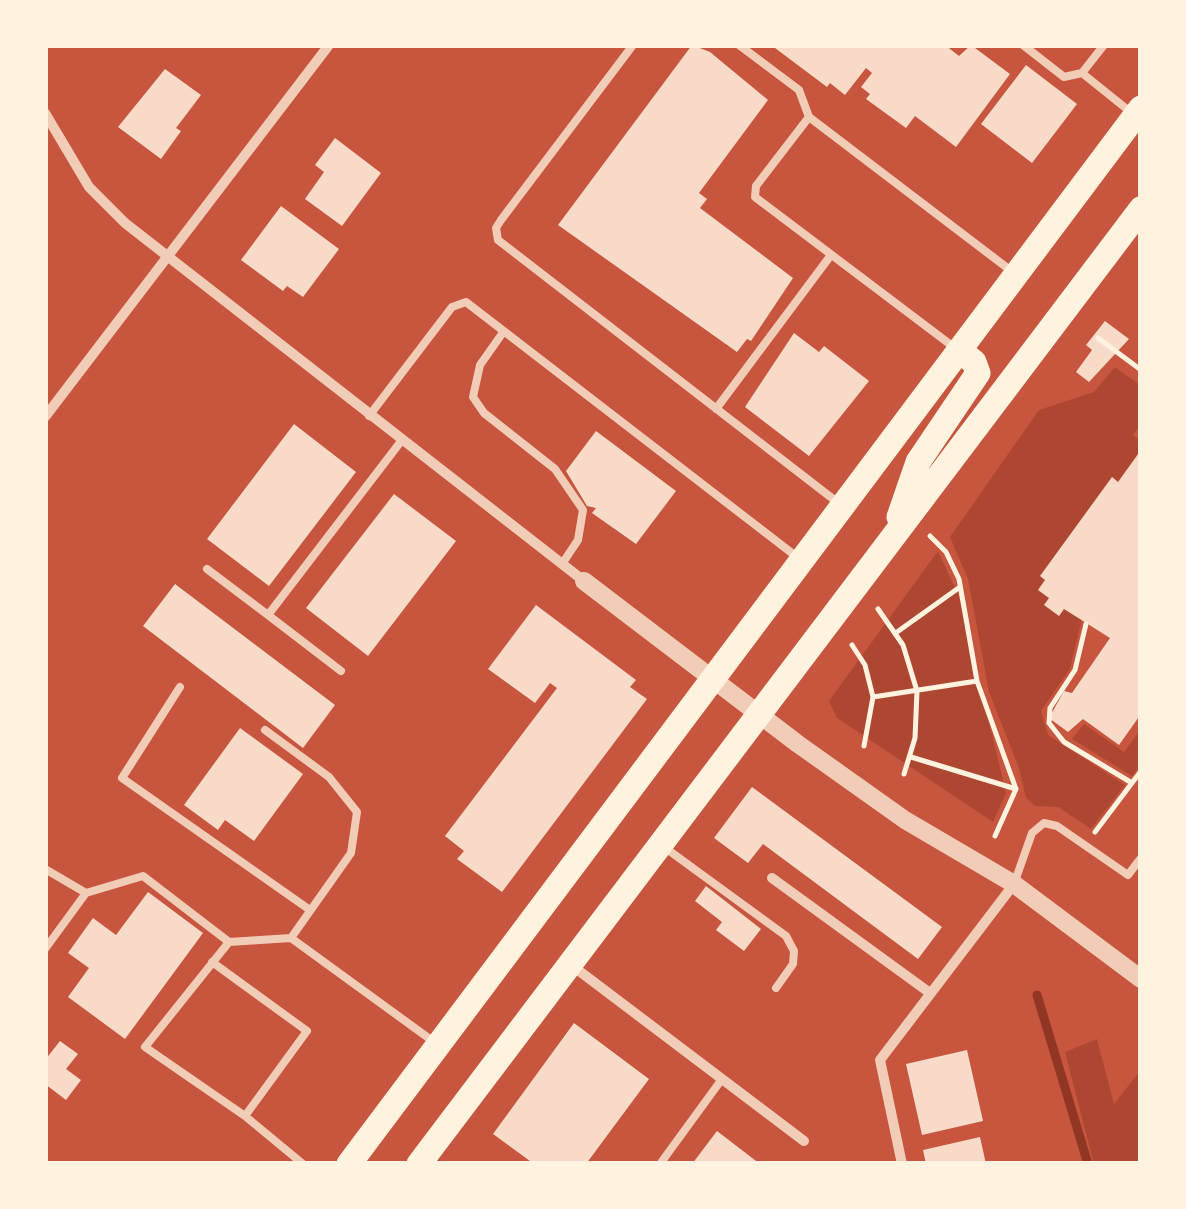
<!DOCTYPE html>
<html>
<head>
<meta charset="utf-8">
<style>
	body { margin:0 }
	#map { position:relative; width:1186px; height:1209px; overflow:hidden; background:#c8553d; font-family:"Crimson Pro",serif }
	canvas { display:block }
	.frame { position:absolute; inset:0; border:48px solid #fff3e0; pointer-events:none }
</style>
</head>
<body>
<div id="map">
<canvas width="1186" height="1209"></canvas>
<div class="frame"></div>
</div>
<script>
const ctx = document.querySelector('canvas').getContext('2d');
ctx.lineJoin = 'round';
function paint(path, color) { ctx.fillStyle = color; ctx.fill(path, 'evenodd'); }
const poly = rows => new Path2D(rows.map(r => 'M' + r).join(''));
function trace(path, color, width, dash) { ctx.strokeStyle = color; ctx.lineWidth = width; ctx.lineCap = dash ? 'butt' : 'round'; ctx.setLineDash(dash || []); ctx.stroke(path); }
paint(poly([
	[1115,367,1141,386,1141,424,1133,435,1141,442,1141,450,1118,482,1113,478,1041,576,1045,580,1038,590,1049,598,1059,616,1064,609,1082,618,1070,669,1041,711,1048,735,1125,785,1091,829,1058,807,1035,806,1026,798,1019,768,989,692,968,579,950,537,1039,410,1094,392],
	[938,551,959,597,1006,793,993,822,837,718,829,701],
	[1084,724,1124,752,1141,729,1141,764,1132,776,1072,739],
	[1097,1039,1114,1104,1141,1070,1141,1164,1094,1164,1065,1052]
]), '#ae4732');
trace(poly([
	[1037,995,1088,1164]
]), '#8f3625', 9);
paint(poly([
	[692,45,710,52,768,100,699,193,707,199,700,208,793,278,751,341,747,339,737,352,558,225],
	[771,45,945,45,959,56,971,45,1010,74,956,147,915,116,906,128,866,99,870,94,861,87,872,73,866,68,845,95,830,83,827,87],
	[1026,65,1077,104,1032,163,981,124],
	[165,69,201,95,176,128,181,131,161,159,118,127],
	[335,138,381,173,342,226,305,199,324,172,315,165],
	[281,206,339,249,303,297,287,286,283,291,241,260],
	[1105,321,1129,339,1089,382,1076,372,1092,350,1086,345],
	[794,333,819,352,824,346,869,381,809,456,745,407],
	[294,424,356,472,269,586,207,539],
	[596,431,676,491,636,544,592,513,596,508,587,506,566,471],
	[1141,450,1141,714,1119,745,1083,719,1068,732,1049,718,1064,691,1072,693,1110,638,1064,609,1059,616,1044,605,1049,598,1038,590,1045,580,1040,576,1112,477,1118,482],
	[394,494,456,541,368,656,306,608],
	[175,584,335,705,303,748,143,626],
	[536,605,636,680,630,687,647,699,502,892,457,859,464,851,445,836,557,688,550,683,535,703,488,669],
	[240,728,303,774,254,841,225,820,218,830,184,805],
	[752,787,942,927,918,959,763,844,748,863,714,838],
	[706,886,761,929,744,951,716,930,722,922,695,901],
	[148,892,203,933,125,1039,68,997,89,968,68,953,93,918,116,935],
	[574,1023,649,1079,586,1164,534,1164,493,1134],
	[60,1041,78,1054,66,1069,81,1080,66,1100,45,1084,45,1060],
	[967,1050,983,1121,922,1135,906,1064],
	[717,1131,760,1164,692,1164],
	[980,1137,986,1164,926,1164,923,1150]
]), '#f7dbc8');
trace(poly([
	[1098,338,1141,370],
	[930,536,946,552,959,579,977,681,1016,789,995,836],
	[878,609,903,645,917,691,915,738,904,774],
	[1086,624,1075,670,1050,708,1049,723,1064,742,1132,783],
	[897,632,960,587],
	[852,645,865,665,873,697,864,746],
	[873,697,977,681],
	[911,757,1016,789],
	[1095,832,1141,771]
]), '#fff3e0', 5);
trace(poly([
	[633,45,501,220,496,228,498,240,837,502],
	[739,45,799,90,809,117],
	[1023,45,1064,77,1082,73],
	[1104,45,1082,73,1133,114],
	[504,331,480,365,473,397,484,413,555,469,583,510,578,540,562,564],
	[955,348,755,197,756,186,809,117,1014,273],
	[716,409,831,255],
	[369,416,452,307,466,302,797,557],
	[207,569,268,615,402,440],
	[268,615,341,671],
	[180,687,122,778,310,910],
	[265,730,329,777,357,812,351,853,291,938],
	[664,847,786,936,794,951,793,964,776,988],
	[45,869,86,893],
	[1014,884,1032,833,1044,823,1057,826,1128,875,1141,858],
	[229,942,291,938,434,1042],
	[45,949,86,893,143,876,229,942,145,1047,245,1116,303,1164],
	[212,962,307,1031,245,1116],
	[660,1164,722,1079]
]), '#f1ccb7', 8);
trace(poly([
	[45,113,89,187,125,223,584,581],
	[45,417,329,45],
	[772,878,930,993],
	[570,964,804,1141],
	[902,1164,880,1060,1014,884]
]), '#f1ccb7', 10);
trace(poly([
	[584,581,798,744,905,820,1014,884,1141,979]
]), '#f1ccb7', 18);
trace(poly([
	[899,517,918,462,978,373,974,362,959,350],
	[349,1164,1141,108],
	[419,1164,1141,209]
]), '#fff3e0', 25);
</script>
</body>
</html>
